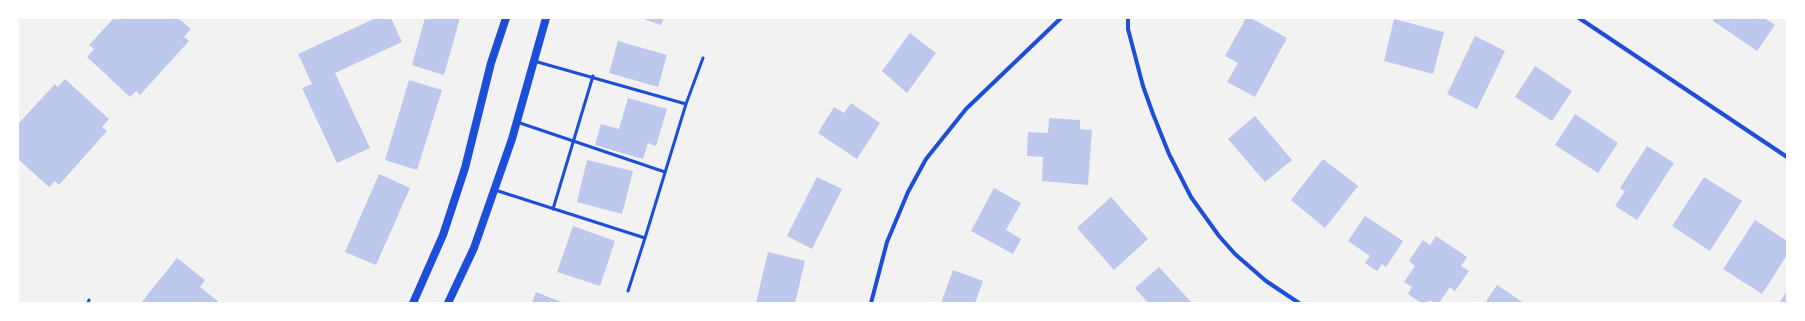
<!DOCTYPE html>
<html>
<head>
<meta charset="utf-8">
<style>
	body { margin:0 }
	#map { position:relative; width:1805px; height:321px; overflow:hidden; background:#f2f2f2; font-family:Lora,serif }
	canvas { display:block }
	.frame { position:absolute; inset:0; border:19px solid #fff; pointer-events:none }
</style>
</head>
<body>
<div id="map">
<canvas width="1805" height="321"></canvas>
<div class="frame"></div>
</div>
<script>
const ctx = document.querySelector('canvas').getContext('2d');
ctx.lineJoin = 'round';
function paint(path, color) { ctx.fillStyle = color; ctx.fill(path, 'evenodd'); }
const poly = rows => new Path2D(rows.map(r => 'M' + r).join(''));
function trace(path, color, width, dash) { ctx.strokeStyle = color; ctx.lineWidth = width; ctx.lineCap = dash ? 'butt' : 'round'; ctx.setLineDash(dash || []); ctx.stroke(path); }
paint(poly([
	[114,18,178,18,191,29,184,37,189,41,140,95,136,91,130,97,87,57,94,49,89,45],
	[376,18,391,18,402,42,335,73,370,148,337,163,302,88,312,84,298,54],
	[425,18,460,18,444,75,412,65],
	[641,18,664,18,661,25],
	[1246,18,1251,18,1287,38,1255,97,1227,82,1238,63,1225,56],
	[1714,18,1764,18,1775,25,1757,51,1713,21],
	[1394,19,1444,32,1433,74,1384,61],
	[910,33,936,53,907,93,882,71],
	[1475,36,1505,51,1477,109,1447,94],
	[618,41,667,55,658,87,609,73],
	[1535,66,1572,91,1552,121,1515,97],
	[65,79,109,119,102,127,107,131,59,185,55,181,49,187,18,159,18,124,55,84,58,87],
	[409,80,442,90,417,170,385,160],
	[628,98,667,109,656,146,648,143,643,159,595,145,601,124,619,129],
	[851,103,880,123,857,159,818,133,834,107,844,113],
	[1575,114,1618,143,1598,173,1555,145],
	[1255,116,1292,160,1265,182,1228,139],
	[1049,118,1080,120,1080,129,1092,130,1088,185,1042,181,1043,157,1027,156,1028,132,1048,133],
	[1647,146,1674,163,1637,220,1615,206,1625,191,1620,188],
	[1323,159,1358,186,1325,228,1291,200],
	[587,160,633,171,622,214,577,202],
	[379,174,410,188,376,265,345,252],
	[817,177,842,189,812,249,787,236],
	[1704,177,1742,201,1710,251,1672,226],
	[994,188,1021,203,1006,230,1021,239,1013,254,971,231],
	[1111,197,1148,239,1114,270,1077,228],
	[1365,216,1403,241,1386,267,1382,264,1377,271,1365,263,1370,256,1348,241],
	[1755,220,1787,241,1787,255,1762,294,1723,269],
	[573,226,615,241,600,286,557,272],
	[1436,236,1467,257,1461,266,1469,271,1455,291,1450,287,1439,303,1434,303,1430,300,1428,303,1421,303,1408,294,1412,287,1404,282,1415,266,1409,261,1423,240,1430,245],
	[768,252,805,261,795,303,756,303],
	[177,258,205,280,200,287,220,303,141,303],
	[1159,267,1192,303,1148,303,1135,288],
	[953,270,983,281,975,303,941,303],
	[1497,285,1524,303,1485,303],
	[1787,291,1787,303,1779,303],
	[536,292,564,303,532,303]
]), '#bdc9ec');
trace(poly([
	[534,61,686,104],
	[517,122,665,172],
	[495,190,645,238,686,104,703,58],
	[553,209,593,76],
	[628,291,645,238],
	[88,303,89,300]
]), '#1d4ed8', 3);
trace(poly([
	[1128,18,1128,29,1143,86,1153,114,1169,154,1191,197,1219,236,1235,254,1266,281,1299,303],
	[1579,18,1787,157],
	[871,303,887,242,908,192,926,159,966,109,1061,18]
]), '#1d4ed8', 4);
trace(poly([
	[413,303,443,235,465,168,491,63,506,18],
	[448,303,474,248,512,139,546,18]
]), '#1d4ed8', 8);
</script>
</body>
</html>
